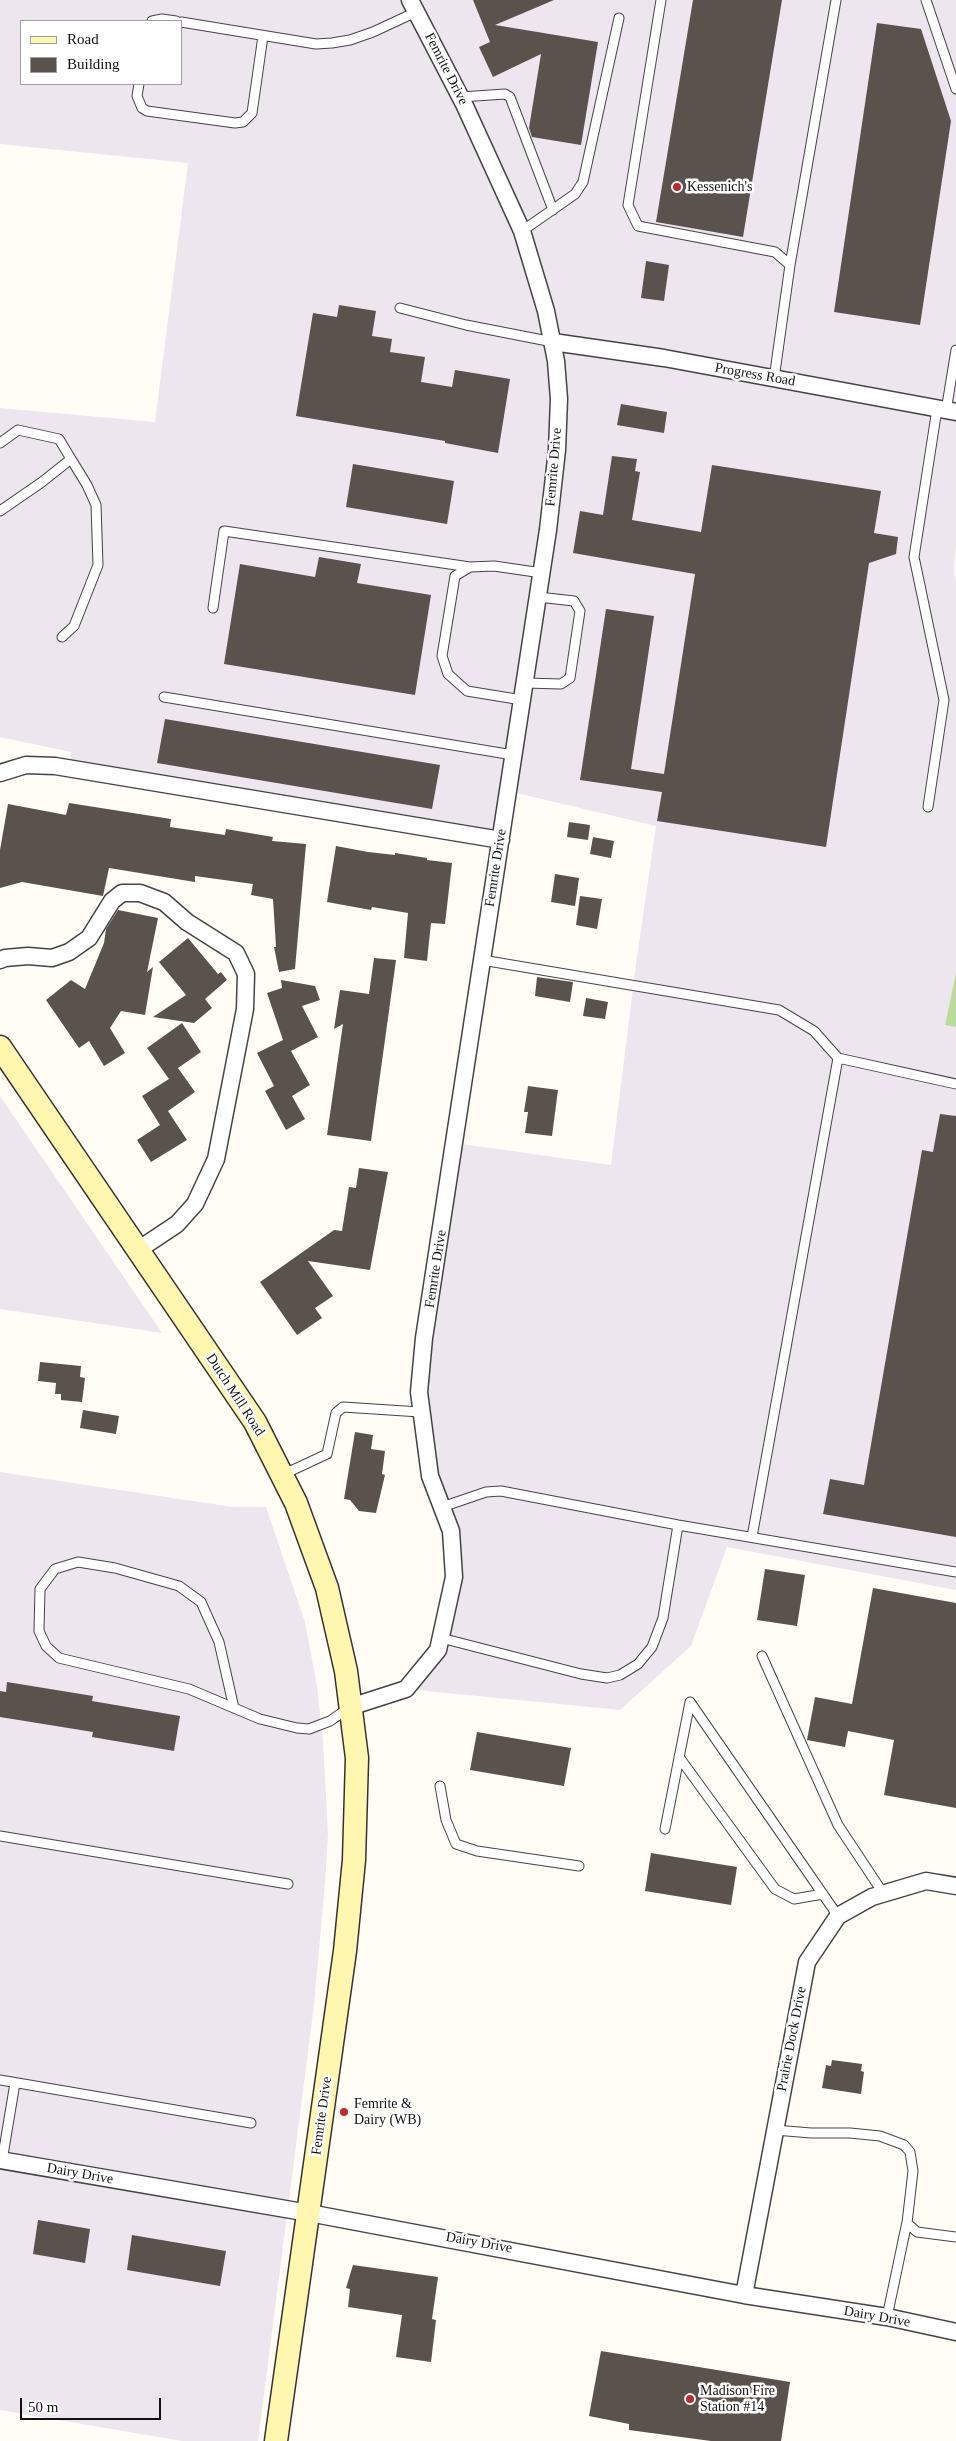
<!DOCTYPE html>
<html>
<head>
<meta charset="utf-8">
<style>
	body { margin:0 }
	#map { position:relative; width:956px; height:2441px; overflow:hidden; background:#fffdf5; font-family:"Times New Roman",serif }
	canvas { display:block }
	.legend { position:absolute; left:20px; top:20px; width:162px; height:65px; box-sizing:border-box; background:#fff; border:1px solid #a0a0a0; margin:0; padding:6px 9px; list-style:none; font-size:15px; color:#111 }
	.legend li { display:flex; align-items:center; gap:10px; height:25px }
	.legend b { width:25px; border:1px solid #a0a0a0 }
	.scale { position:absolute; left:20px; top:2398px; width:141px; height:22px; box-sizing:border-box; border:2px solid #111; border-top:0; padding-left:6px; font-size:15px; line-height:18px; white-space:nowrap; color:#111; -webkit-text-stroke:4px #fff; paint-order:stroke }
</style>
</head>
<body>
<div id="map">
<canvas width="956" height="2441"></canvas>
<ul class="legend">
<li><b style="height:6px;background:#fff6b0"></b>Road</li>
<li><b style="height:14px;background:#5a524d"></b>Building</li>
</ul>
<div class="scale">50 m</div>
</div>
<script>
const ctx = document.querySelector('canvas').getContext('2d');
ctx.lineJoin = 'round';
function paint(path, color) { ctx.fillStyle = color; ctx.fill(path, 'evenodd'); }
const poly = rows => new Path2D(rows.map(r => 'M' + r).join(''));
function trace(path, color, width, dash) { ctx.strokeStyle = color; ctx.lineWidth = width; ctx.lineCap = dash ? 'butt' : 'round'; ctx.setLineDash(dash || []); ctx.stroke(path); }
function drawText(font, color, halo, rows, align = 'center') {
  ctx.font = font + ' "Times New Roman",serif'; ctx.lineWidth = 5; ctx.setLineDash([]); ctx.textBaseline = 'middle'; ctx.strokeStyle = halo; ctx.fillStyle = color; for (const [text, x, y, turn = 0] of rows) {
    ctx.save(); ctx.translate(x, y); ctx.rotate((+turn || 0) * Math.PI / 180); ctx.textAlign = isNaN(turn) ? turn : align; if (halo) ctx.strokeText(text, 0, 0); ctx.fillText(text, 0, 0); ctx.restore();
  }
}
paint(poly([
	[0,0,956,0,956,543,954,573,956,581,956,972,945,1025,956,1027,956,1590,727,1547,691,1646,620,1710,406,1689,438,1650,454,1577,420,1412,455,1143,611,1165,636,964,656,826,508,791,500,840,70,769,71,752,0,737,0,408,155,422,188,163,0,144],
	[21,21,181,21,181,84,21,84],
	[0,1096,162,1333,0,1309],
	[0,1472,233,1507,266,1507,305,1622,317,1686,323,1741,328,1834,325,1884,314,2005,258,2441,182,2441,0,2410]
]), '#eee6ef');
paint(poly([
	[956,972,956,1027,945,1025]
]), '#b9dc9c');
paint(poly([
	[473,0,554,0,495,25,598,42,581,145,532,137,529,128,541,54,493,77,479,47,490,42],
	[693,0,782,0,743,237,656,222],
	[877,23,921,29,951,121,920,325,834,312],
	[646,261,669,265,664,301,641,298],
	[339,305,376,311,372,336,392,339,390,352,425,357,421,382,452,387,455,370,510,379,498,453,445,443,445,441,296,416,313,313,337,317],
	[621,404,667,412,664,433,617,425],
	[612,456,637,459,635,471,640,472,632,520,701,532,712,465,881,491,874,533,898,537,896,554,869,563,826,847,657,821,662,792,580,780,606,609,654,616,631,769,664,774,695,574,573,553,580,511,603,515],
	[353,464,454,481,447,524,346,507],
	[319,557,361,564,357,583,431,595,415,695,224,664,240,564,315,577],
	[165,719,440,765,432,809,157,763],
	[69,803,171,819,170,827,225,835,226,829,273,837,272,841,306,844,295,969,279,972,274,947,276,947,273,899,251,895,253,884,195,876,195,882,109,868,103,896,22,882,0,888,0,850,8,804,66,815],
	[569,822,590,825,588,840,567,837],
	[593,837,614,841,611,858,590,854],
	[336,846,368,852,395,855,395,853,427,858,427,860,452,863,445,924,431,923,427,961,404,958,408,913,372,907,371,910,327,902],
	[555,874,579,878,575,906,551,902],
	[580,896,602,899,597,929,576,925],
	[118,910,158,918,147,972,153,967,145,1015,121,1011,110,1028,125,1053,104,1066,89,1041,79,1048,46,1000,71,980,85,989,104,943,106,929],
	[188,938,218,974,221,972,227,980,205,999,212,1008,194,1023,153,1017,186,995,159,962],
	[374,958,396,960,371,1141,327,1135,343,1024,334,1029,340,990,369,994],
	[537,977,573,982,570,1002,535,996],
	[281,980,315,986,320,1000,302,1006,318,1037,291,1051,310,1085,292,1096,305,1119,286,1130,265,1091,274,1086,257,1053,283,1040,267,993,282,988],
	[586,998,608,1002,605,1019,583,1016],
	[182,1023,201,1052,178,1068,195,1092,168,1111,187,1140,151,1162,137,1140,160,1125,142,1096,169,1079,147,1048],
	[528,1086,558,1090,552,1136,525,1133,528,1112,524,1112],
	[940,1114,956,1116,956,1537,823,1514,830,1479,864,1485,922,1150,933,1152],
	[359,1168,388,1172,370,1270,308,1261,333,1296,315,1308,322,1318,297,1335,260,1282,334,1230,342,1231,349,1187,356,1188],
	[40,1362,81,1366,80,1377,85,1378,82,1402,61,1400,61,1394,55,1394,56,1383,38,1381],
	[83,1410,119,1416,116,1434,80,1428],
	[355,1432,373,1435,371,1449,385,1451,382,1474,385,1475,376,1513,359,1511,350,1500,344,1499],
	[765,1569,805,1575,797,1626,757,1620],
	[873,1588,956,1603,956,1808,884,1795,894,1740,848,1731,845,1747,807,1740,815,1697,852,1704],
	[7,1682,93,1696,92,1701,180,1716,174,1751,92,1737,93,1732,0,1717,0,1691,6,1692],
	[477,1732,571,1748,564,1786,470,1770],
	[651,1853,737,1867,731,1905,645,1891],
	[832,2060,862,2064,861,2071,864,2072,861,2094,822,2088,826,2065,831,2066],
	[38,2220,90,2229,85,2263,33,2254],
	[132,2235,226,2251,220,2286,127,2270],
	[353,2265,438,2277,432,2319,436,2320,431,2362,396,2357,402,2315,348,2307,350,2289,346,2288],
	[601,2351,790,2382,781,2441,711,2441,629,2430,629,2424,589,2416]
]), '#5a524d');
const lane = poly([
	[661,0,628,205,638,226,775,252,790,265,774,379],
	[926,0,956,89],
	[152,21,162,19,176,21],
	[181,22,316,44,332,43,350,40,373,32,416,12],
	[139,84,137,96,142,108,147,111,235,123,243,122,252,113,263,36],
	[461,97,505,94,510,97,553,210],
	[522,231,575,194,583,182,619,18],
	[790,265,836,0],
	[400,308,466,325,553,342],
	[946,411,956,350],
	[0,443,18,430,59,439,71,459],
	[0,511,42,482,71,459,87,485,96,505,98,565,74,626,62,637],
	[213,608,224,531,470,567],
	[525,683,561,684,570,678,580,611,574,601,538,597],
	[164,697,513,755],
	[522,700,467,691,448,674,442,656,455,576,470,567,494,566,542,573],
	[928,807,944,700,914,557,937,409],
	[482,960,779,1010,814,1031,838,1058],
	[282,1475,327,1454,336,1413,343,1407,420,1412],
	[442,1507,486,1492,501,1491,678,1525,956,1572],
	[752,1537,838,1058,956,1084],
	[441,1638,581,1674,607,1678,620,1675,638,1664,652,1647,663,1618,678,1525],
	[762,1656,838,1825,883,1893],
	[234,1708,219,1642,201,1602,179,1586,115,1568,78,1562,55,1569,40,1589,39,1631,46,1646,59,1658,189,1689,234,1708,260,1719,297,1728,309,1729,330,1721,350,1707],
	[679,1757,775,1889,794,1899,823,1894],
	[440,1786,446,1820,456,1844,477,1851,579,1866],
	[665,1829,690,1702,838,1916],
	[0,1836,288,1884],
	[0,2080,251,2123],
	[775,2130,811,2133,850,2133,880,2136,904,2145,910,2152,913,2171,907,2223,917,2232,956,2237],
	[2,2161,15,2083],
	[887,2317,907,2222]
]);
const street = poly([
	[553,342,664,358,956,412],
	[0,773,26,765,55,766,501,840],
	[0,960,5,958,28,956,52,958,69,952,89,938,112,901,122,893,140,893,164,902,187,922,236,953,246,974,245,1009,216,1159,195,1204,177,1224,138,1250],
	[350,1707,406,1689,438,1650,454,1577,451,1531,430,1476,419,1392,424,1338,548,530,557,450,559,399,556,361,546,311,522,231,464,104,410,0],
	[0,2160,309,2213,744,2295,887,2317,956,2332],
	[744,2295,807,1962,838,1916,872,1897,926,1881,956,1886]
]);
const secondary = poly([
	[0,1047,255,1422,296,1503,327,1588,346,1671,357,1758,354,1860,345,1951,276,2441]
]);
trace(lane, '#444', 11);
trace(street, '#444', 19);
trace(secondary, '#333', 25);
trace(lane, '#fff', 9);
trace(street, '#fff', 16);
trace(secondary, '#fff6b0', 22);
for (const [x, y, r, color] of [
	[677,187,5,"#c4262e"],
	[344,2112,5,"#c4262e"],
	[690,2399,5,"#c4262e"]
]) { const dot = new Path2D(); dot.arc(x, y, r, 0, 2 * Math.PI); ctx.fillStyle = color; ctx.fill(dot); trace(dot, '#fff', 2); }
drawText('14px', '#111', '#fff', [
	["Femrite Drive",446,69,63],
	["Progress Road",755,375,10],
	["Femrite Drive",554,467,-85],
	["Femrite Drive",496,868,-81],
	["Femrite Drive",436,1269,-81],
	["Dutch Mill Road",235,1395,57],
	["Prairie Dock Drive",792,2039,-79],
	["Femrite Drive",322,2116,-82],
	["Dairy Drive",80,2174,10],
	["Dairy Drive",479,2243,10],
	["Dairy Drive",877,2317,10]
]);
drawText('14px', '#111', '#fff', [
	["Kessenich's",687,187],
	["Femrite &",354,2104],
	["Dairy (WB)",354,2120],
	["Madison Fire",700,2391],
	["Station #14",700,2407]
], 'left');
</script>
</body>
</html>
